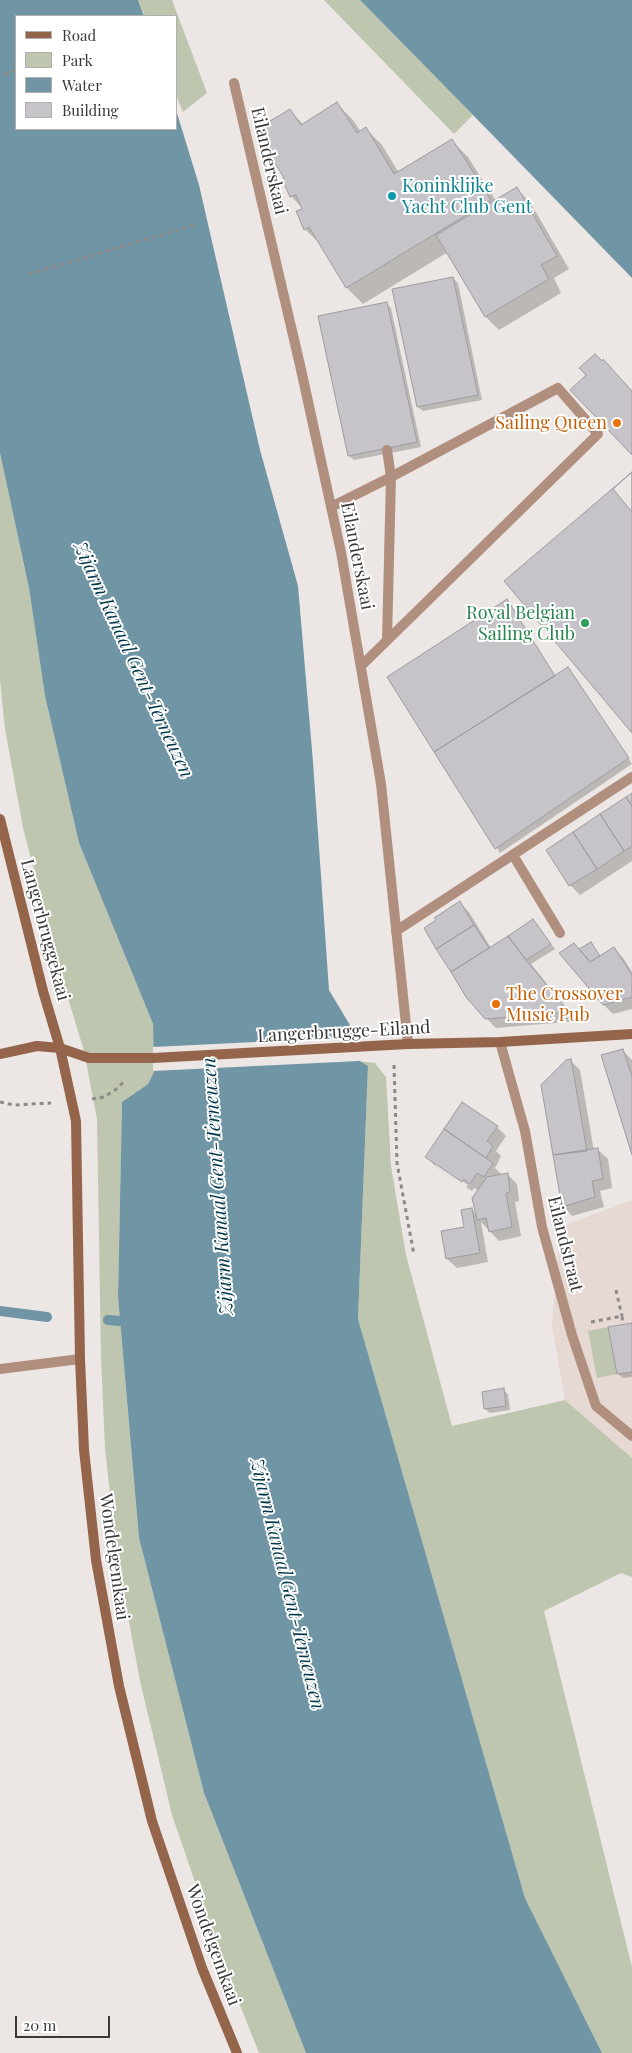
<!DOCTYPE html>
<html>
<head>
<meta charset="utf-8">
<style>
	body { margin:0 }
	#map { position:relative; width:632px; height:2053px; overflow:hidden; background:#ece6e4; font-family:"Playfair Display",serif }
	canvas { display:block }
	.legend { position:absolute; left:15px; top:15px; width:162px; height:115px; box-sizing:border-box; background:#fff; border:1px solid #b1b0af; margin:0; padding:6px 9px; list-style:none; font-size:15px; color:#3b3938 }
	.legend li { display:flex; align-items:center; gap:10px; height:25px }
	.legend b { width:25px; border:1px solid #b1b0af }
	.scale { position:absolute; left:15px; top:2016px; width:95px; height:22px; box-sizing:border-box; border:2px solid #3b3938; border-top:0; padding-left:6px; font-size:15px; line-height:18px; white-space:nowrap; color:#3b3938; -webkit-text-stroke:4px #fff; paint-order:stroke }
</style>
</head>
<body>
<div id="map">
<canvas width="632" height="2053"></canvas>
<ul class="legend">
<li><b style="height:6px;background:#94644b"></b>Road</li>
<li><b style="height:14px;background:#bfc6b0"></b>Park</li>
<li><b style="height:14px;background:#7095a5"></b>Water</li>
<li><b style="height:14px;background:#c7c4c9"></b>Building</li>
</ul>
<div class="scale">20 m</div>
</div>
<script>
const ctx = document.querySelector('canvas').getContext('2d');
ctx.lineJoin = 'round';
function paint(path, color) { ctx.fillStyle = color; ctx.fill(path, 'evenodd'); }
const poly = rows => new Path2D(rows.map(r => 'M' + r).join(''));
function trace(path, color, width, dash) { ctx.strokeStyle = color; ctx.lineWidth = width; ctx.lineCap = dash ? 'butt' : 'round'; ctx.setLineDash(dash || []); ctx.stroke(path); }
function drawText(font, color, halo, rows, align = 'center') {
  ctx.font = font + ' "Playfair Display",serif'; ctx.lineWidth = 4; ctx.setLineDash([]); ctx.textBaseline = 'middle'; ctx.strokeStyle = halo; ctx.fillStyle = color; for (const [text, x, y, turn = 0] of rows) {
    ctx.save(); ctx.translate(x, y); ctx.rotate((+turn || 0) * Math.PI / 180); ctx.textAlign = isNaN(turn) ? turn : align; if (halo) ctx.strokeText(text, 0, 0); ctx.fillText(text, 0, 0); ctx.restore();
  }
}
paint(poly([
	[632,1200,632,1458,565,1400,552,1326,560,1227]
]), '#e6d9d3');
paint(poly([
	[138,0,172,0,207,93,183,112,176,95,176,16,145,16],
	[324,0,360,0,473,115,454,134],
	[0,453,29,588,45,696,79,843,153,1024,154,1072,148,1084,122,1102,118,1297,139,1538,204,1793,306,2053,259,2053,222,1960,172,1815,140,1681,117,1557,105,1448,101,1359,97,1119,84,1051,64,985,23,828,5,729,0,680],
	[358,1061,375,1063,386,1077,391,1166,406,1255,452,1426,565,1400,632,1458,632,1577,621,1573,544,1611,632,1967,632,2053,602,2053,525,1898,358,1319,368,1067],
	[608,1327,617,1374,597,1378,588,1331]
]), '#bfc6b0');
paint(poly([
	[0,0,138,0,144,16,16,16,16,129,176,129,176,110,199,185,260,450,298,586,313,762,329,990,357,1037,358,1060,368,1066,358,1319,525,1898,602,2053,306,2053,204,1793,139,1538,118,1297,122,1102,148,1084,154,1072,153,1024,79,843,45,696,29,588,0,453],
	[360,0,632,0,632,278,473,115]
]), '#7095a5');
paint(poly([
	[357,1037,359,1061,153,1071,153,1047]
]), '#ece6e4');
paint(poly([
	[337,104,353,120,361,132,366,129,382,145,399,173,452,141,468,157,496,201,517,189,530,202,569,269,554,278,561,293,499,330,486,317,448,252,363,304,347,288,322,246,305,229,304,210,291,196,286,179,290,111,304,125],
	[453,278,458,283,482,400,423,411,418,407,394,290],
	[386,303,391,308,421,447,354,460,349,456,320,316],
	[507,601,556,677,568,669,573,674,632,764,500,853,389,678],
	[632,795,632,861,580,895,570,885,547,850],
	[460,903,469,912,491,948,537,925,555,949,531,964,577,1021,496,1028,486,1018],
	[591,944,601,957,614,948,623,958,632,972,632,1009,613,1014,603,1004,580,950],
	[623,1051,632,1060,632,1152],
	[571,1061,580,1070,594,1151,598,1150,608,1159,612,1188,600,1191,604,1207,572,1216,563,1206],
	[463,1104,497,1127,506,1136,496,1151,501,1156,495,1168,501,1174,500,1176,508,1175,517,1184,519,1201,515,1202,521,1236,499,1241,481,1222,488,1262,457,1268,447,1259,465,1228,471,1209,477,1215,479,1191,474,1188,472,1191,436,1167,427,1157],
	[435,1163,468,1185,466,1187,435,1166],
	[632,1324,632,1377,623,1378,618,1374],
	[503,1390,508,1394,510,1410,490,1413,485,1409]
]), '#0003');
trace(poly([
	[0,1311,47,1317],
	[108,1320,132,1322]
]), '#7095a5', 10);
const building = poly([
	[337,102,357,133,366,127,394,174,452,139,491,200,346,288,309,227,304,230,296,211,302,209,296,195,290,197,282,179,284,178,255,130,290,109,301,125,337,102],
	[517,187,557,256,541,265,549,279,485,317,436,235,517,187],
	[453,277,478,395,417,407,392,289,453,277],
	[387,302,417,442,348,456,318,316,387,302],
	[595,354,602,361,603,359,632,391,632,455,570,390,586,375,579,368,595,354],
	[632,472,632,733,504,581,632,472],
	[632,472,632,512,613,489,632,472],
	[507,599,555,676,434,752,387,677,507,599],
	[568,667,629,758,495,849,434,752,568,667],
	[632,793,632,806,626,797,632,793],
	[626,797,632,806,632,846,624,851,600,814,626,797],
	[600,814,624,851,597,869,573,832,600,814],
	[573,832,597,869,569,886,546,850,573,832],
	[460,901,474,925,436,949,424,928,436,920,434,918,460,901],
	[533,919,551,944,526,960,508,936,533,919],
	[474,925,489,948,451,972,436,949,474,925],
	[508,936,526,960,569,1012,485,1019,466,997,451,972,508,936],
	[591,942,600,956,590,962,579,949,591,942],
	[574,943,590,962,614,947,632,975,632,997,603,1005,559,953,574,943],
	[623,1049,632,1076,632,1155,601,1055,623,1049],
	[571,1059,587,1151,553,1155,541,1085,566,1060,571,1059],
	[462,1102,498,1126,487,1141,493,1146,486,1158,444,1129,462,1102],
	[444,1129,493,1163,484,1177,477,1173,470,1184,464,1179,462,1182,425,1157,444,1129],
	[598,1148,603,1179,592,1181,595,1197,562,1207,553,1155,598,1148],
	[508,1173,510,1192,506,1193,512,1227,489,1232,486,1218,477,1220,472,1198,487,1177,508,1173],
	[472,1208,480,1253,446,1259,441,1231,464,1227,461,1210,472,1208],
	[632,1323,632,1372,617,1374,608,1327,632,1323],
	[504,1388,506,1406,484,1409,482,1392,504,1388]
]);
paint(building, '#c7c4c9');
trace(building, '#9e9ba0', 1);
trace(poly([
	[5,74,16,70],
	[29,274,197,224],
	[394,1065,397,1163,414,1255],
	[92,1099,104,1097,118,1088,125,1080],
	[0,1102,14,1105,51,1103],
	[616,1290,622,1316],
	[591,1322,622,1316,623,1324]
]), '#8e8a89', 3, [4, 4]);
trace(poly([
	[387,450,391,477,387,640],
	[331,507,391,477,558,388,598,434,361,666],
	[513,855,560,933],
	[396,931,632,777],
	[0,1369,80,1359]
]), '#b18f7e', 10);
trace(poly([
	[234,83,300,365,341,552,381,784,408,1044],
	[500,1042,525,1131,542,1227,572,1335,596,1406,632,1436]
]), '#b18f7e', 10);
trace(poly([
	[0,819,43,991,60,1048,76,1121,80,1359,84,1450,96,1560,119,1686,152,1821,202,1968,237,2053],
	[0,1054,37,1046,60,1048,89,1058,153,1058,408,1044,500,1042,632,1034]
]), '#94644b', 10);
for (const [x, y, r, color] of [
	[392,196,5,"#0f9aa8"],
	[617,423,5,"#e8710a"],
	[585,623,5,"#2e9e5b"],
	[496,1004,5,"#e8710a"]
]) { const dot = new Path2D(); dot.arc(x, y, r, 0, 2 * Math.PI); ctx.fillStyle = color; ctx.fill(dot); trace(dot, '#fff', 2); }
drawText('18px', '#3b3938', '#fff', [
	["Eilanderskaai",269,161,77],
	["Eilanderskaai",357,556,79],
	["Langerbruggekaai",45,930,75],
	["Langerbrugge-Eiland",344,1032,-3],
	["Eilandstraat",565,1244,76],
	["Wondelgemkaai",114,1557,82],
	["Wondelgemkaai",213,1945,70]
]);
drawText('18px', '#0d838f', '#fff', [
	["Koninklijke",402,186],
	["Yacht Club Gent",402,207]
], 'left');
drawText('18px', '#c56008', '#fff', [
	["Sailing Queen",607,423],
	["The Crossover",506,994,"left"],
	["Music Pub",506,1015,"left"]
], 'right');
drawText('18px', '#27864d', '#fff', [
	["Royal Belgian",575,613],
	["Sailing Club",575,634]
], 'right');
drawText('italic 19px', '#00384a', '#fff', [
	["Zijarm Kanaal Gent-Terneuzen",133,660,65],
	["Zijarm Kanaal Gent-Terneuzen",218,1186,-94],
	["Zijarm Kanaal Gent-Terneuzen",287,1584,76]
]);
</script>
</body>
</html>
